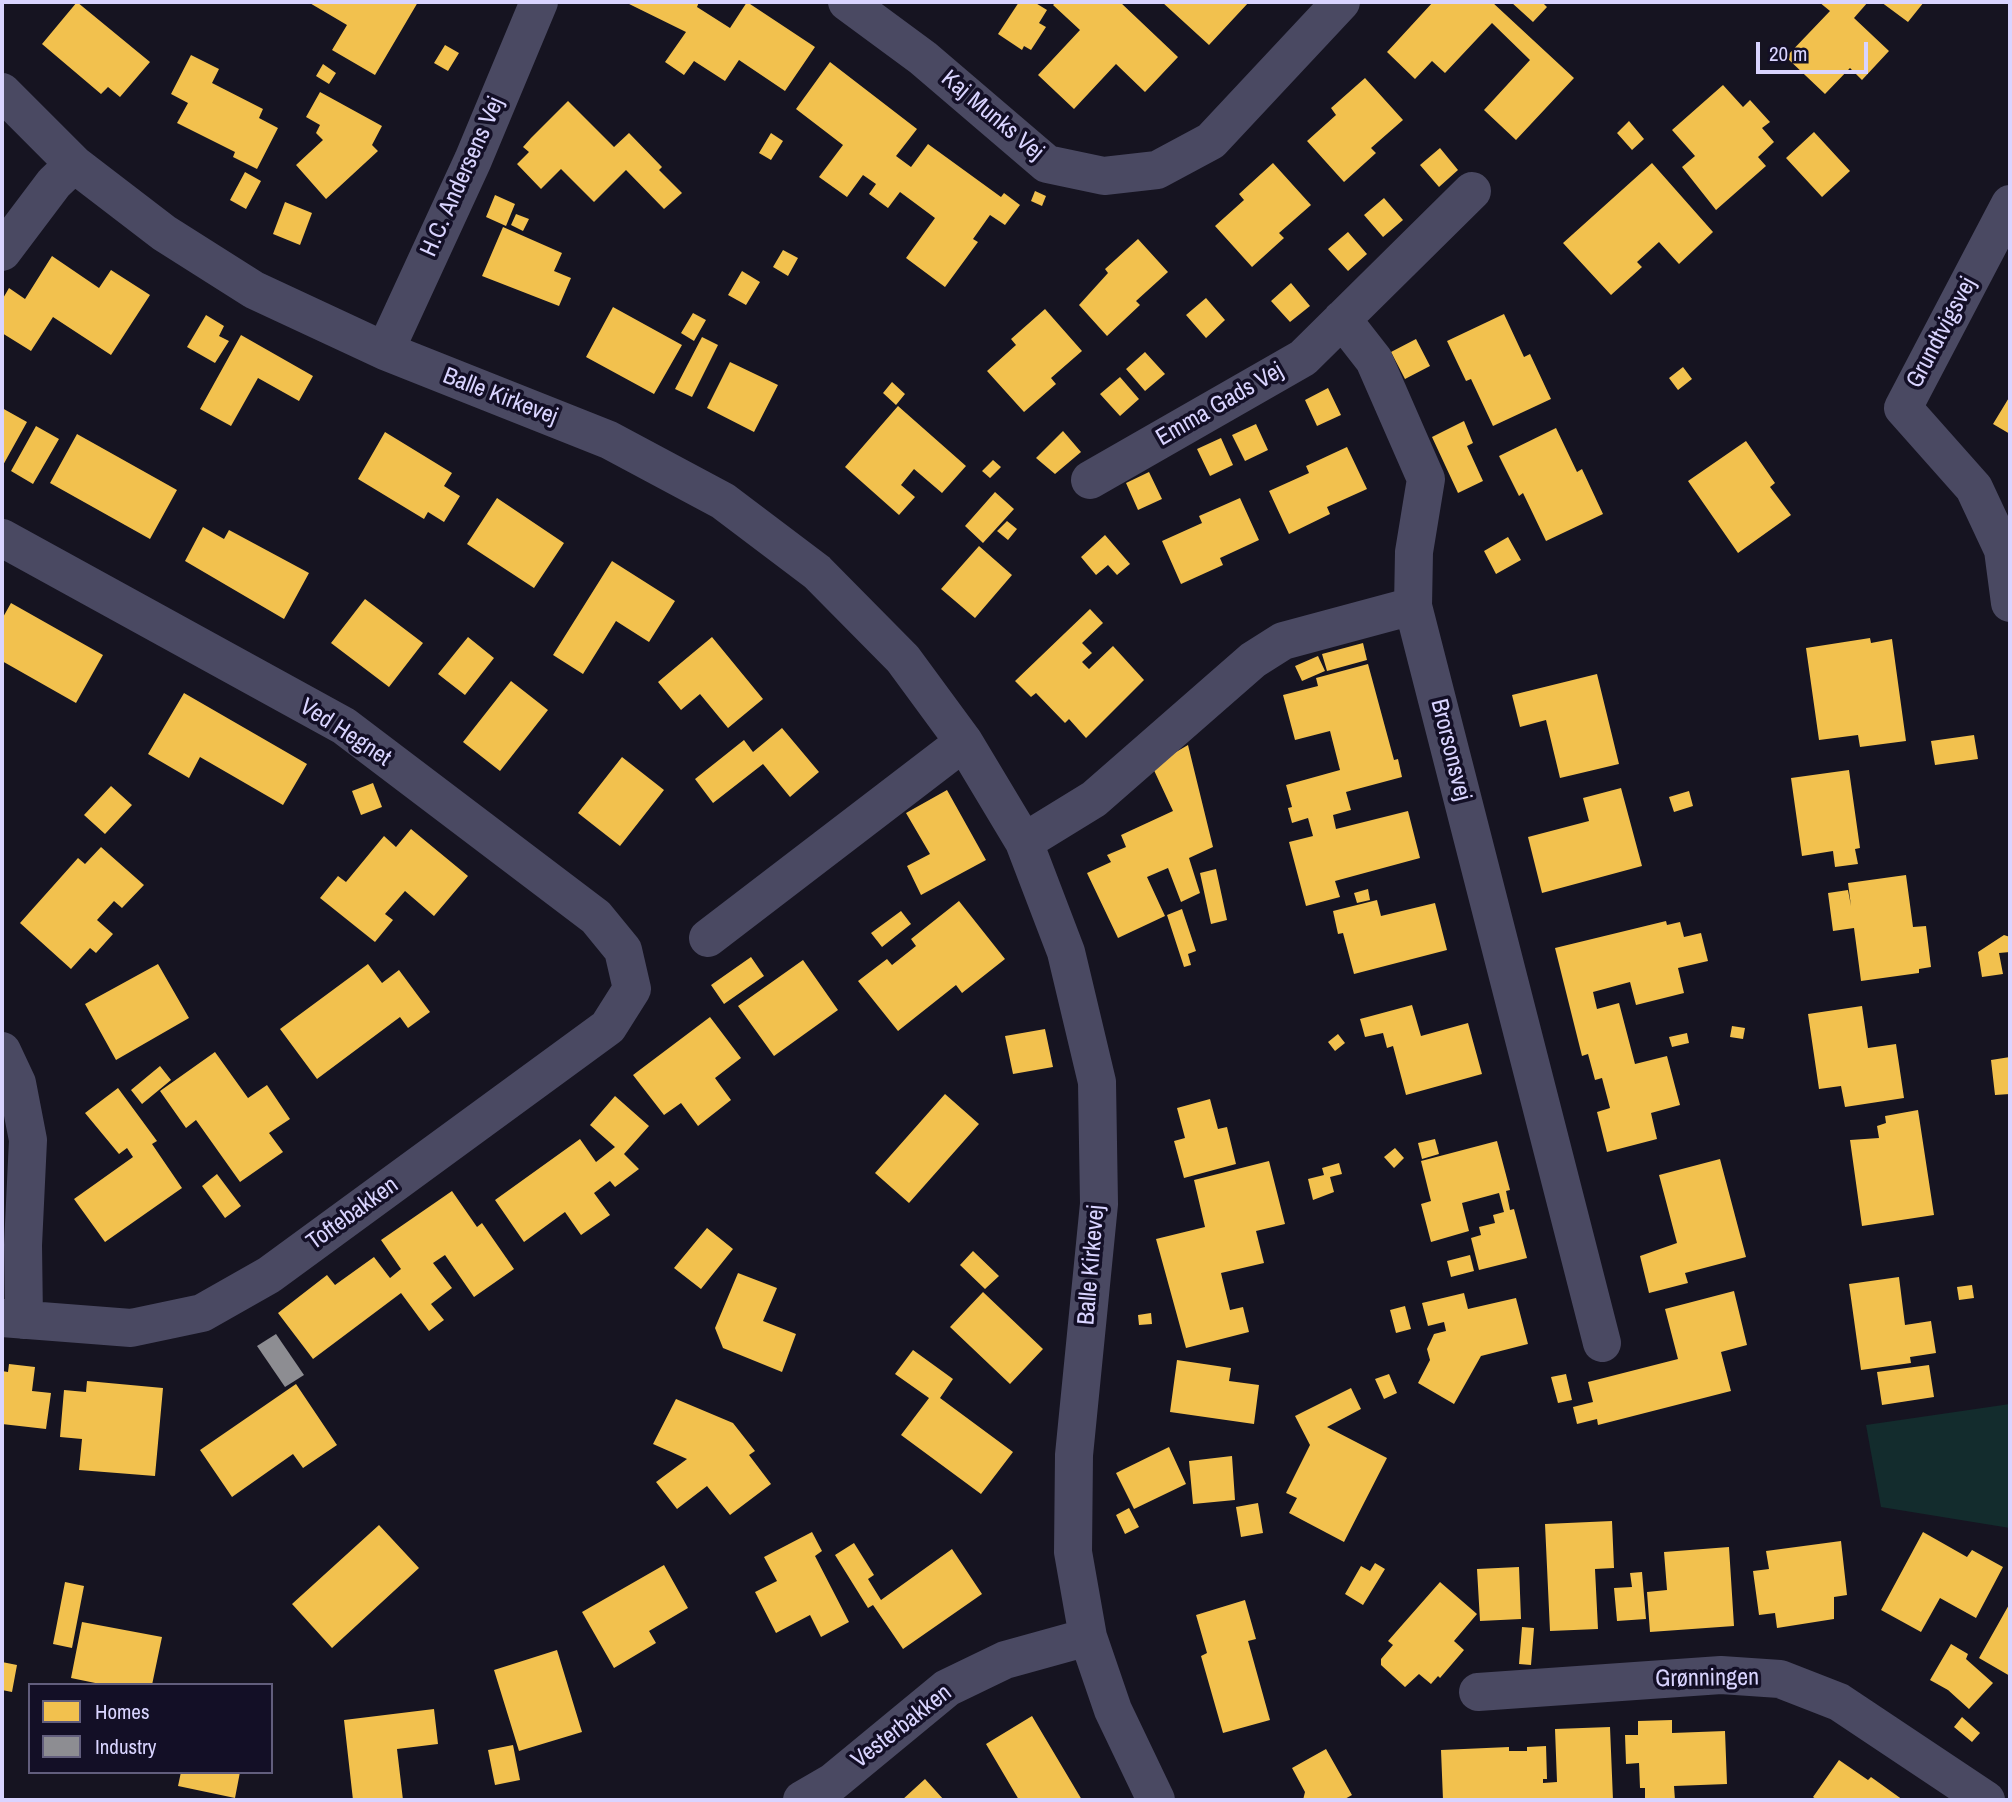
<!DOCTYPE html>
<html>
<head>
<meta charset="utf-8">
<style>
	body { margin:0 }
	#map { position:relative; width:2012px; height:1802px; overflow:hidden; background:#161421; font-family:"Archivo Narrow",sans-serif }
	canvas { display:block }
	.frame { position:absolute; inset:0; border:4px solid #d9d4ff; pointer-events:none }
	.legend { position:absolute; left:28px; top:1683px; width:245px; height:91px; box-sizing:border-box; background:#130f26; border:2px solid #625e7d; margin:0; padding:9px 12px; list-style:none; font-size:21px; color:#d9d4ff }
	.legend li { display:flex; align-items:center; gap:14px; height:35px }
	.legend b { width:35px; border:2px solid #625e7d }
	.scale { position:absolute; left:1756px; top:42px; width:112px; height:32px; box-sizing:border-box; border:4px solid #d9d4ff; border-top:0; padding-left:9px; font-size:21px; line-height:24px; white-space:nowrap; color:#d9d4ff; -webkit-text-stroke:5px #130f26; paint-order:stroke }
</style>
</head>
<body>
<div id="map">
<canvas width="2012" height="1802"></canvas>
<div class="frame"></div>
<ul class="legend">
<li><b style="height:19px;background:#f2c14e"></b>Homes</li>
<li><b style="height:19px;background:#8d8d92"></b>Industry</li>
</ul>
<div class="scale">20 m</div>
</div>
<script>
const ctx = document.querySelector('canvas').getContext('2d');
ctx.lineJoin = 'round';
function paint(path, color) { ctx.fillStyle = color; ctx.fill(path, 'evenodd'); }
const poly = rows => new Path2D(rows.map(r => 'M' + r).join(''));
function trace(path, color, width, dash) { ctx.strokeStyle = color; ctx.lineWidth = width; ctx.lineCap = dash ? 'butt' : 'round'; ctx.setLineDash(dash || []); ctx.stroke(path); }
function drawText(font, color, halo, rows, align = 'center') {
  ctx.font = font + ' "Archivo Narrow",sans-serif'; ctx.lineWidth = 7; ctx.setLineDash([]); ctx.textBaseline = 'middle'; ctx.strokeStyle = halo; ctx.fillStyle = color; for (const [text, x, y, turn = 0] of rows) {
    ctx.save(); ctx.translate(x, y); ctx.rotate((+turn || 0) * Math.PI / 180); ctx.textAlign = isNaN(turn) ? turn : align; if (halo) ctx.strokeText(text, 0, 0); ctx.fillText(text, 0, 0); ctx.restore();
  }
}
paint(poly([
	[2010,1404,2010,1528,1881,1507,1866,1425]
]), '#132c2d');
paint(poly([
	[77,2,150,62,120,97,108,87,101,94,42,44],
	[308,2,418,2,375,75,332,50,347,25],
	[625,2,699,2,697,7,730,28,747,2,815,47,785,91,739,60,725,81,694,61,684,75,665,62,686,32],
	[1019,2,1034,2,1047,10,1039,23,1046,27,1031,50,1024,46,1022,50,998,34],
	[1056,2,1120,2,1178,57,1145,92,1116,64,1074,109,1038,75,1080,30,1053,5],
	[1162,2,1249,2,1209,45],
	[1433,2,1492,2,1574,78,1516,140,1484,110,1530,60,1492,23,1445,73,1432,61,1415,79,1387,52],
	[1511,2,1542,2,1547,7,1533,22],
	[1819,2,1868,2,1854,18,1889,51,1862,80,1850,68,1825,94,1786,57,1830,11],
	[1881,2,1924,2,1908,22],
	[445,45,459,53,448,71,434,63],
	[191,55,219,69,212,83,263,109,259,118,278,128,257,169,233,157,235,152,177,123,188,103,171,94],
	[830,62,917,129,896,156,911,167,928,144,1001,197,1004,193,1020,205,1005,225,990,215,973,239,978,242,945,287,906,258,935,218,900,192,888,208,869,194,876,184,863,175,847,197,819,177,843,145,796,109],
	[323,64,336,73,329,84,316,76],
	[1365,78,1403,120,1371,148,1376,153,1344,182,1307,141,1336,115,1331,108],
	[1723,85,1743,107,1750,100,1770,122,1762,128,1774,142,1758,157,1766,166,1716,210,1682,167,1695,156,1672,130],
	[320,92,382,126,372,145,378,151,326,199,296,165,323,140,316,133,320,125,306,117],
	[568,101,614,147,629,133,662,167,659,170,682,193,664,209,626,170,594,202,561,169,541,189,517,164,529,152,523,147,531,138],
	[1629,121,1644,139,1632,150,1617,133],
	[1814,132,1850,171,1822,197,1786,158],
	[771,133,783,141,771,160,759,153],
	[1440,148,1458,170,1439,187,1420,165],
	[1273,163,1311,205,1279,233,1284,238,1252,267,1215,226,1244,200,1239,194],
	[1652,163,1713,232,1679,264,1659,242,1637,262,1642,267,1611,295,1563,243],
	[245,172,261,181,246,209,230,200],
	[1035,191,1046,196,1042,206,1031,201],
	[495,195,515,204,506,226,486,217],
	[1384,198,1403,220,1383,237,1364,215],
	[285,202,312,213,300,245,273,234],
	[516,214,529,219,523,231,511,225],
	[503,227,562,253,554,271,571,278,559,306,482,276],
	[1348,232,1367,254,1348,271,1328,249],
	[1138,239,1168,272,1136,301,1140,305,1107,336,1079,305,1108,273,1105,269],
	[783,250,798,258,788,276,773,267],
	[52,256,99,288,111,270,150,295,111,355,53,317,31,351,2,333,2,300,9,288,25,299],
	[742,271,760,282,746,305,728,295],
	[1291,283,1310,306,1290,322,1271,301],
	[1206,298,1225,320,1206,338,1186,315],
	[613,307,682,345,654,394,586,357],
	[1045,309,1082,351,1051,378,1056,384,1024,412,987,371,1016,345,1011,339],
	[693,313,706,320,694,341,681,333],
	[1504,314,1524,357,1530,354,1551,399,1493,426,1471,379,1466,381,1447,341],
	[206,315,224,326,219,336,229,341,215,363,187,347],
	[241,335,313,376,299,401,258,378,231,426,200,409],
	[702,337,718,345,692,397,675,389],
	[1416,339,1430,366,1405,379,1391,352],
	[1145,352,1165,374,1145,391,1126,369],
	[730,362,778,385,754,432,707,408],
	[1683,367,1692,379,1678,390,1669,378],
	[1120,377,1139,399,1120,416,1100,394],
	[892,382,905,394,896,405,883,393],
	[1328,388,1341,415,1317,426,1305,400],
	[2010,396,2010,434,1993,424],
	[898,406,966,466,942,493,914,469,901,485,915,497,899,515,845,467],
	[2,408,27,422,2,467],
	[1464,421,1473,443,1467,446,1483,481,1458,493,1432,437],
	[1256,424,1268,450,1245,461,1232,435],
	[36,426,59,439,33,484,11,471],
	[1556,428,1577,472,1582,469,1603,514,1546,541,1523,493,1519,496,1499,456],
	[1063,431,1081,452,1055,474,1036,458],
	[385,432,452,473,444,486,460,496,444,522,428,512,424,519,358,479],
	[77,434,177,490,150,539,50,483],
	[1221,438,1233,465,1210,476,1197,449],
	[1746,441,1775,483,1770,487,1791,515,1738,553,1688,481],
	[1347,447,1367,489,1327,507,1330,514,1289,534,1269,491,1309,473,1306,466],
	[993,460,1001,467,990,478,982,471],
	[1149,472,1162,499,1138,510,1126,483],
	[995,492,1014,509,983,543,965,526],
	[497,498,564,543,534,588,467,544],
	[1240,498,1259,540,1220,558,1223,565,1181,584,1162,541,1202,523,1199,516],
	[1007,521,1017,529,1008,540,997,531],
	[203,527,224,539,229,530,309,573,284,619,185,561],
	[1105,535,1130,564,1117,575,1108,565,1096,575,1081,557],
	[1508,537,1521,560,1496,574,1484,551],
	[979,546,1012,575,975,618,941,589],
	[612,561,675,601,649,642,616,621,583,674,553,655],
	[365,599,423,643,389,687,331,643],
	[11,603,103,655,76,703,2,661,2,619],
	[1090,609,1103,623,1082,643,1092,653,1082,662,1089,669,1113,646,1144,680,1086,738,1069,719,1065,723,1036,693,1031,697,1015,681],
	[468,637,494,658,465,695,438,674],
	[712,637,763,699,728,728,700,694,681,710,658,682],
	[1870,638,1871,643,1892,639,1906,741,1860,747,1858,735,1819,740,1806,648],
	[1363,643,1367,660,1327,671,1322,654],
	[1318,656,1325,671,1302,681,1295,666],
	[1368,664,1394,760,1398,759,1402,777,1346,792,1351,810,1333,815,1336,829,1408,811,1420,858,1335,881,1340,897,1306,906,1289,842,1313,836,1308,818,1292,823,1288,808,1292,807,1286,785,1340,770,1330,731,1295,740,1283,695,1318,686,1316,678],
	[1597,674,1619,764,1560,778,1546,720,1520,727,1512,695],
	[511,681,548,710,500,771,463,742],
	[184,693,307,764,283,805,200,757,189,778,148,754],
	[782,728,819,772,790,797,763,764,713,803,695,779,744,740,753,752],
	[1974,735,1978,759,1935,765,1931,741],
	[1188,745,1213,847,1189,858,1200,893,1181,902,1168,868,1147,877,1165,916,1118,938,1087,873,1111,862,1107,855,1126,847,1121,835,1173,811,1152,766],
	[622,757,664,790,620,846,578,813],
	[1849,770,1860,848,1855,849,1858,864,1835,867,1833,851,1802,856,1791,778],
	[373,783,382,807,361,815,352,791],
	[111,786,132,805,105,834,84,815],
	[1621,788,1642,866,1542,893,1528,837,1589,821,1583,798],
	[947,790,986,860,921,895,907,866,930,854,906,813],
	[1689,791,1693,806,1674,812,1669,797],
	[411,829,468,876,434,916,405,891,385,914,393,920,375,942,320,898,338,876,346,882,384,836,396,847],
	[101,847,144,885,122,908,114,901,97,920,113,934,96,953,90,948,71,969,20,923,78,858,85,864],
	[1216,869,1227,920,1211,924,1200,873],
	[1906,875,1913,927,1926,926,1931,967,1919,969,1919,973,1861,981,1854,928,1833,931,1828,893,1848,890,1851,906,1848,883],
	[1368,889,1370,900,1357,903,1354,893],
	[1377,900,1381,916,1435,903,1447,950,1354,974,1343,933,1338,934,1333,911],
	[959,901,1005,959,962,993,956,985,898,1031,858,981,887,959,892,965,916,946,911,939],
	[1182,909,1196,951,1188,954,1191,965,1184,967,1167,915],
	[901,911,911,924,882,947,871,933],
	[1666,921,1667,925,1680,922,1684,937,1701,933,1708,961,1678,968,1684,993,1636,1005,1630,982,1593,992,1597,1009,1619,1003,1635,1064,1667,1056,1680,1105,1651,1113,1657,1139,1607,1152,1597,1112,1610,1108,1602,1078,1595,1080,1588,1054,1582,1056,1555,948],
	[2004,935,2010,937,2010,952,1999,953,2003,974,1982,977,1978,952],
	[751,957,764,976,724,1004,711,985],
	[803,960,838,1010,774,1056,738,1006],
	[158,964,189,1018,116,1060,85,1004],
	[368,964,382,983,399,970,430,1012,408,1028,400,1017,317,1079,280,1029],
	[1412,1005,1421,1036,1468,1023,1482,1074,1406,1095,1393,1046,1387,1048,1383,1033,1365,1037,1360,1019],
	[1862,1006,1868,1048,1896,1044,1904,1098,1845,1107,1841,1086,1819,1089,1808,1014],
	[710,1017,741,1058,715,1078,731,1100,698,1126,681,1103,664,1115,633,1075],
	[1732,1026,1745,1028,1743,1039,1730,1037],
	[1045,1029,1053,1067,1013,1074,1005,1036],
	[1687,1033,1689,1043,1672,1047,1669,1037],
	[1338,1034,1345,1043,1335,1051,1328,1042],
	[215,1052,248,1098,267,1085,290,1119,269,1133,283,1152,240,1182,196,1120,186,1128,160,1091],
	[2010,1057,2010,1094,1995,1095,1991,1060],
	[160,1066,171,1080,142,1104,131,1090],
	[118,1088,157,1141,152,1144,182,1188,105,1242,74,1199,133,1157,127,1148,119,1154,85,1113],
	[945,1094,979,1124,909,1203,875,1173],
	[615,1096,649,1126,624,1154,639,1169,615,1187,610,1181,594,1193,610,1215,581,1235,565,1212,524,1242,495,1200,580,1139,596,1162,615,1147,590,1125],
	[1210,1099,1218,1129,1227,1127,1236,1164,1184,1178,1174,1141,1185,1138,1177,1108],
	[1918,1110,1934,1215,1862,1226,1850,1140,1879,1138,1877,1126,1886,1123,1885,1116],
	[1435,1139,1439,1154,1422,1159,1418,1143],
	[1497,1141,1510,1190,1506,1191,1510,1210,1514,1209,1527,1258,1479,1270,1471,1238,1481,1235,1479,1227,1495,1223,1493,1215,1504,1212,1499,1193,1462,1203,1469,1231,1431,1242,1421,1204,1431,1201,1421,1161],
	[1395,1148,1404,1158,1394,1168,1384,1157],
	[1720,1159,1746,1257,1685,1273,1688,1283,1649,1293,1640,1256,1677,1243,1659,1175],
	[1269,1161,1285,1224,1256,1231,1264,1263,1221,1273,1230,1310,1243,1307,1249,1332,1186,1348,1156,1239,1205,1227,1194,1180],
	[1339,1163,1342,1174,1330,1177,1334,1192,1313,1200,1308,1179,1324,1175,1322,1168],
	[217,1174,241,1206,225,1218,202,1186],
	[452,1191,477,1227,482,1223,514,1269,474,1297,445,1255,433,1263,452,1288,431,1304,444,1320,429,1331,401,1293,313,1359,278,1313,327,1275,335,1285,374,1257,390,1278,401,1269,381,1240],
	[707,1228,733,1249,701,1289,674,1268],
	[973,1251,999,1276,985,1289,960,1265],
	[1470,1255,1474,1271,1451,1277,1447,1261],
	[738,1273,777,1288,763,1321,796,1334,782,1372,723,1348,715,1328],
	[1899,1277,1905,1325,1931,1321,1936,1353,1910,1357,1911,1363,1861,1370,1849,1284],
	[1972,1285,1974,1298,1959,1300,1957,1287],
	[1734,1291,1747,1345,1721,1352,1731,1391,1598,1425,1597,1419,1577,1424,1573,1407,1593,1402,1588,1382,1678,1359,1665,1309],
	[983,1292,1043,1349,1010,1384,950,1327],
	[1464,1293,1468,1309,1516,1298,1528,1344,1481,1356,1454,1404,1418,1383,1430,1360,1427,1349,1434,1334,1446,1331,1444,1322,1428,1326,1422,1303],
	[1405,1306,1411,1329,1396,1333,1390,1310],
	[1151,1313,1152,1324,1139,1325,1138,1315],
	[913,1350,953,1379,940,1398,1013,1452,981,1494,901,1435,929,1398,895,1374],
	[1177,1360,1231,1368,1229,1381,1259,1385,1254,1424,1170,1412],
	[9,1364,35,1367,32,1391,51,1393,46,1429,2,1424,2,1371,8,1372],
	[1929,1365,1934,1397,1882,1405,1877,1372],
	[1389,1374,1397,1393,1384,1399,1375,1379],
	[1566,1374,1572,1400,1558,1403,1551,1377],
	[87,1381,163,1388,155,1476,79,1470,82,1439,60,1437,64,1390,86,1392],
	[296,1384,337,1445,303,1468,293,1454,232,1497,200,1450],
	[1351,1388,1361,1409,1327,1427,1387,1458,1344,1542,1289,1513,1297,1498,1286,1493,1310,1445,1295,1416],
	[676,1399,733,1423,755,1451,749,1455,771,1484,730,1515,707,1486,677,1509,656,1482,687,1459,653,1444],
	[1169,1447,1186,1484,1134,1509,1116,1473],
	[1232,1456,1235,1500,1193,1504,1189,1461],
	[1258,1503,1263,1533,1241,1537,1236,1507],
	[1129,1508,1139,1527,1125,1534,1116,1515],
	[1612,1521,1614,1568,1595,1569,1598,1629,1550,1631,1545,1524],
	[379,1525,419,1568,332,1648,292,1604],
	[812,1532,822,1551,815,1556,849,1622,821,1637,810,1615,776,1633,755,1592,777,1581,764,1557],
	[1923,1532,1967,1557,1972,1550,2003,1567,1976,1618,1940,1598,1921,1632,1881,1610],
	[1841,1541,1847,1595,1834,1597,1834,1619,1777,1628,1775,1613,1759,1615,1753,1571,1769,1569,1766,1551],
	[854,1543,874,1575,868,1579,881,1600,952,1549,982,1594,903,1649,873,1605,868,1608,835,1555],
	[1729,1547,1734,1626,1650,1632,1647,1592,1667,1590,1664,1552],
	[1375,1563,1385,1569,1363,1605,1345,1594,1361,1566,1370,1571],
	[664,1565,688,1608,649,1631,656,1643,614,1668,582,1612],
	[1519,1567,1521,1619,1480,1621,1477,1569],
	[1642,1572,1646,1619,1617,1621,1614,1588,1632,1587,1630,1573],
	[65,1582,84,1586,72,1648,53,1644],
	[1440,1582,1477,1614,1454,1641,1464,1650,1440,1678,1438,1676,1431,1684,1419,1674,1405,1687,1381,1665,1381,1659,1393,1645,1388,1641],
	[1245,1600,1256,1639,1248,1641,1270,1720,1223,1733,1201,1656,1207,1653,1196,1615],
	[2010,1603,2010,1676,1979,1658],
	[82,1622,162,1637,152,1685,105,1685,71,1678],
	[1522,1627,1534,1628,1531,1665,1519,1664],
	[1951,1644,1968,1654,1966,1659,1993,1683,1969,1709,1948,1690,1930,1680],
	[557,1650,582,1732,519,1751,494,1670],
	[2,1662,17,1665,12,1692,2,1690],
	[434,1709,438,1744,397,1749,403,1800,353,1800,344,1720],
	[1032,1716,1082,1800,1019,1800,986,1744],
	[1962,1717,1980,1733,1972,1742,1954,1727],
	[1672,1720,1672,1733,1725,1731,1727,1784,1674,1786,1675,1800,1645,1800,1645,1788,1640,1788,1639,1763,1626,1764,1625,1735,1638,1735,1638,1721],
	[1610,1727,1613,1800,1443,1800,1441,1750,1509,1747,1509,1751,1527,1751,1527,1747,1546,1746,1547,1779,1543,1779,1543,1783,1557,1782,1555,1729],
	[513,1745,520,1780,495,1785,488,1750],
	[1326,1749,1352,1795,1343,1800,1303,1800,1305,1792,1292,1768],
	[1839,1760,1868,1780,1871,1777,1903,1800,1817,1800,1813,1797],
	[181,1772,240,1772,235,1798,178,1786],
	[925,1779,944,1800,902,1800]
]), '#f2c14e');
paint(poly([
	[276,1334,304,1375,285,1387,257,1346]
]), '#8d8d92');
trace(poly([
	[847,2,923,58,1047,164,1104,176,1157,170,1211,141,1341,2],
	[2,92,74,164,164,233,254,290,385,351,609,440,723,501,817,572,903,659,964,742,1024,842,1066,952,1097,1082,1099,1204,1074,1455,1073,1552,1088,1637,1113,1710,1156,1800],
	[2010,204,1903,408,1974,488,2003,550,2010,603],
	[2,252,54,183,74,164],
	[1342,319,1374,360,1426,479,1414,552,1413,606,1602,1343],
	[385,351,473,160,539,2],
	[1090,480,1303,358,1472,191],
	[2,538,344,726,596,917,623,950,632,989,608,1027,269,1275,202,1313,131,1328,2,1318],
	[1024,842,1094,799,1253,660,1283,641,1413,606],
	[708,938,964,742],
	[2,1051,17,1083,28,1140,23,1245,24,1320],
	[1478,1692,1721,1675,1780,1679,1839,1702,1986,1800],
	[802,1800,833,1782,947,1688,1005,1660,1088,1637]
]), '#4a4962', 38);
drawText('24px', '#d9d4ff', '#130f26', [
	["Kaj Munks Vej",992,116,40],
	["H.C. Andersens Vej",463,177,-66],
	["Grundtvigsvej",1942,333,-62],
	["Balle Kirkevej",500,397,21],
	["Emma Gads Vej",1220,405,-30],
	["Ved Hegnet",345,733,33],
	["Brorsonsvej",1450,750,76],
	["Toftebakken",353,1214,-36],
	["Balle Kirkevej",1092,1265,-85],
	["Grønningen",1707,1679,-1],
	["Vesterbakken",902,1727,-38]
]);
</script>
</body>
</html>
